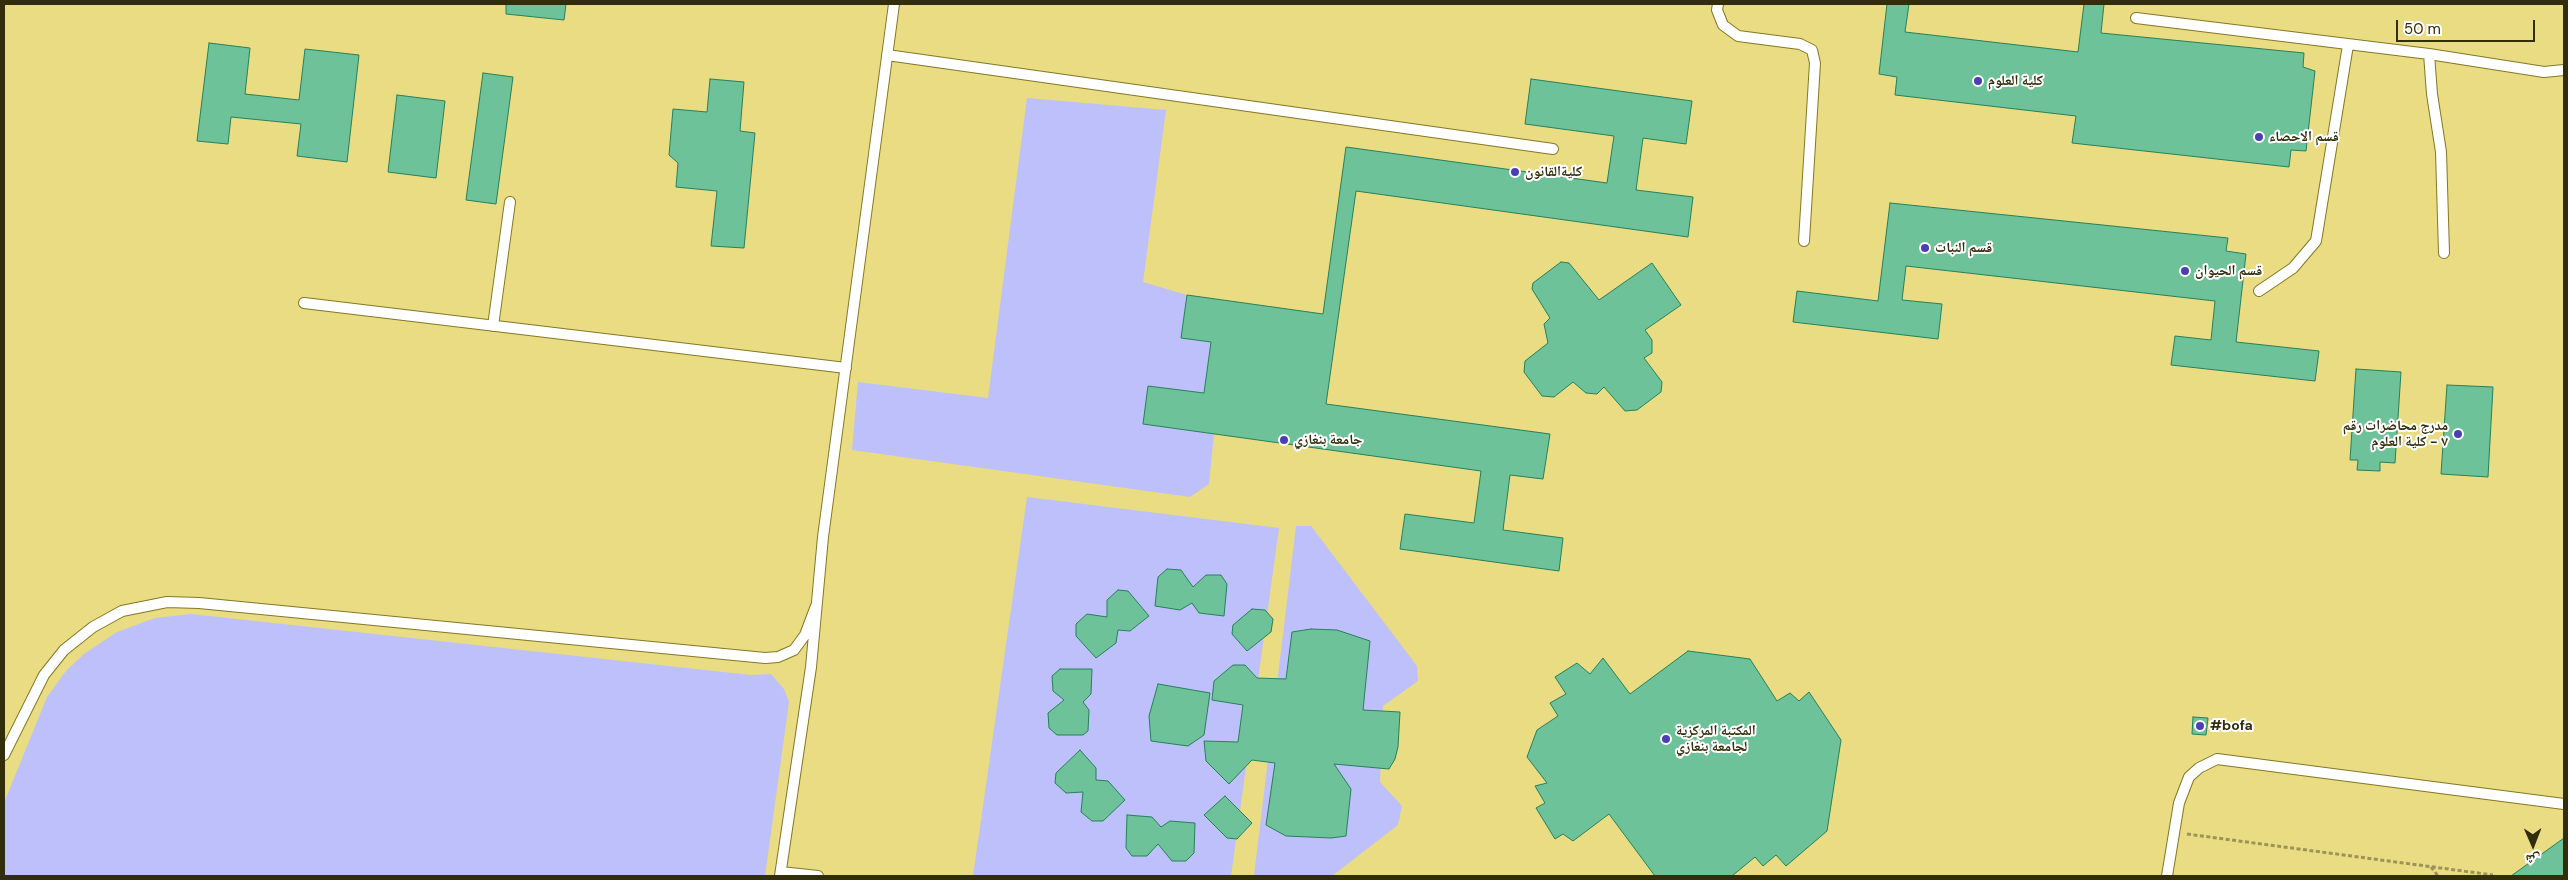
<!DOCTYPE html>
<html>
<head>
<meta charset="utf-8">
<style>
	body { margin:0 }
	#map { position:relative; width:2568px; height:880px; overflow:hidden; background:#f2e795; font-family:"DM Sans","Noto Naskh Arabic",sans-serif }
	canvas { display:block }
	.frame { position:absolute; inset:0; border:5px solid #322d0b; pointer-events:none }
	.north { position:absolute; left:2508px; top:820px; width:50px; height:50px; -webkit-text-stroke:4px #fff; paint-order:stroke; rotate:179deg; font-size:14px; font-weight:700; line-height:20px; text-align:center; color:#322d0b }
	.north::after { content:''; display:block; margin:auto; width:18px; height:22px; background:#322d0b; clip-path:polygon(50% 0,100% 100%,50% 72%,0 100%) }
	.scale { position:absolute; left:2396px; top:20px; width:139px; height:22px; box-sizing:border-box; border:2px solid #322d0b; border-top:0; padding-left:6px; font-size:15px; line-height:18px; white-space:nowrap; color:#322d0b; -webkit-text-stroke:4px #fff; paint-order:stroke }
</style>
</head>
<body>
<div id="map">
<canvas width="2568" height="880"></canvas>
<div class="frame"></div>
<div class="north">ش</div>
<div class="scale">50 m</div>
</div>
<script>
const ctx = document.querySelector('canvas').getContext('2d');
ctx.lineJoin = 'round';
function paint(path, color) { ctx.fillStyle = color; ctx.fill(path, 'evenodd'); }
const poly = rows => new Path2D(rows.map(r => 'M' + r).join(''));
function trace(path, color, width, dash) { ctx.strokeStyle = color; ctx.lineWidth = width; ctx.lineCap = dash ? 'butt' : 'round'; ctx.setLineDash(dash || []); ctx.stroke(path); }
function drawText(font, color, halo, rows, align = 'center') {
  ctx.font = font + ' "DM Sans","Noto Naskh Arabic",sans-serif'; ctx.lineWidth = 4; ctx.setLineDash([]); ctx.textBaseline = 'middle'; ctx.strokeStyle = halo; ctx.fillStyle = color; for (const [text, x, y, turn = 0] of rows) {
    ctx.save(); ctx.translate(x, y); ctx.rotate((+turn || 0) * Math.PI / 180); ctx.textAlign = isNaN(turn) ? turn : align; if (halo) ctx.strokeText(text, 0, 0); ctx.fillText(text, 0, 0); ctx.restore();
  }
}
paint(poly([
	[4,4,2564,4,2564,876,4,876]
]), '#e9dc82');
paint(poly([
	[1027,98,1166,110,1143,282,1187,295,1181,337,1211,342,1204,393,1148,386,1143,424,1214,434,1209,484,1190,497,852,450,858,382,988,398],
	[1027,497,1279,528,1231,876,973,876],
	[1296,526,1311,526,1417,666,1418,681,1383,706,1380,782,1402,806,1398,825,1332,876,1254,876],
	[191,614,751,675,771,674,784,689,789,702,765,876,4,876,4,803,47,697,66,671,84,654,117,632,155,618]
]), '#bdc0fb');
const building = poly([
	[506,4,566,4,564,20,506,14,506,4],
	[1887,4,1909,4,1905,32,2078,52,2084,4,2104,4,2101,33,2304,53,2303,67,2315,71,2306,151,2291,150,2289,167,2072,143,2076,116,1895,95,1897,77,1879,74,1887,4],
	[209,43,250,48,245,94,299,100,305,49,359,55,347,162,297,156,301,124,231,117,228,144,197,141,209,43],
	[483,73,513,77,496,204,466,200,483,73],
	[710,79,744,82,740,131,755,133,744,248,711,246,717,191,676,187,678,163,669,155,673,109,707,112,710,79],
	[1531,79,1692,101,1686,144,1643,138,1636,190,1693,197,1688,237,1356,191,1326,404,1550,434,1543,479,1510,475,1503,530,1563,538,1559,571,1400,549,1405,514,1474,523,1481,471,1143,424,1148,386,1204,393,1211,342,1181,338,1187,295,1323,314,1346,147,1607,183,1614,136,1525,124,1531,79],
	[397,95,445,101,436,178,388,172,397,95],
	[1890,203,2228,238,2226,251,2246,254,2236,342,2319,351,2315,381,2171,365,2175,336,2211,340,2215,301,1906,266,1902,300,1942,304,1938,339,1793,322,1797,291,1878,301,1890,203],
	[1561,262,1569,263,1599,300,1652,263,1681,305,1645,330,1652,340,1652,353,1644,358,1662,382,1661,392,1637,410,1625,411,1604,387,1597,394,1586,393,1573,382,1554,397,1542,396,1524,372,1525,361,1548,343,1544,324,1550,318,1532,289,1533,283,1561,262],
	[2356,369,2401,372,2395,463,2380,462,2380,471,2357,470,2358,460,2350,460,2356,369],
	[2447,385,2493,387,2488,477,2441,474,2447,385],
	[1167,569,1181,570,1193,587,1206,575,1221,575,1227,584,1224,616,1199,613,1192,603,1180,610,1155,606,1158,577,1167,569],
	[1118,590,1128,591,1149,616,1130,631,1118,630,1116,643,1096,658,1076,636,1076,624,1087,614,1107,617,1107,600,1118,590],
	[1252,609,1265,610,1273,619,1271,632,1247,651,1232,634,1233,625,1252,609],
	[1311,629,1337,630,1370,641,1363,710,1400,712,1398,747,1395,759,1389,769,1334,764,1351,789,1346,836,1331,838,1286,836,1266,825,1275,763,1252,760,1229,784,1206,761,1204,741,1238,742,1243,705,1212,700,1214,681,1233,665,1245,665,1257,678,1286,679,1292,632,1311,629],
	[1688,651,1750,659,1777,701,1790,693,1799,701,1809,692,1841,740,1827,831,1786,866,1776,855,1763,866,1755,857,1732,876,1655,876,1609,814,1573,841,1563,834,1555,839,1536,808,1545,803,1535,786,1547,783,1527,757,1537,730,1558,716,1550,703,1566,694,1555,677,1577,663,1590,674,1603,658,1630,694,1688,651],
	[1060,669,1092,669,1091,694,1083,702,1089,710,1088,731,1083,735,1057,735,1049,728,1048,713,1064,700,1053,691,1052,676,1060,669],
	[1158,684,1210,693,1204,735,1188,746,1151,741,1149,716,1158,684],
	[2193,717,2208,718,2206,735,2192,734,2193,717],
	[1080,750,1096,768,1096,780,1108,781,1125,800,1103,821,1092,821,1081,812,1083,792,1066,793,1055,783,1056,773,1080,750],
	[1225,796,1252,823,1237,839,1227,838,1204,815,1225,796],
	[1127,815,1152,817,1161,827,1170,821,1195,823,1194,853,1186,861,1172,861,1158,844,1147,856,1132,856,1126,848,1127,815],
	[2564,838,2564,876,2511,876,2564,838]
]);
paint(building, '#6dc299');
trace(building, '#27805b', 1);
const service = poly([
	[1718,4,1717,10,1723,25,1738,36,1800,44,1812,50,1815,63,1804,241],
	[2136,18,2429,54,2544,72,2564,70],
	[2429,54,2432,94,2441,152,2444,253],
	[887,55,1553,149],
	[2259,291,2293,268,2316,241,2348,45],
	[304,303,846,368],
	[493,326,510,202],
	[4,755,44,675,64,650,93,627,122,611,167,602,199,603,765,658,778,657,794,650,805,635,816,606],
	[781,872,818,876],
	[780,876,811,667,823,537,894,4],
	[2167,876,2179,803,2189,777,2199,768,2217,759,2564,804]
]);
trace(service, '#847825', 12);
trace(poly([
	[2187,834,2493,875],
	[2431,867,2438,876]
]), '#9c9457', 3, [4, 2.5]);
trace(service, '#fff', 10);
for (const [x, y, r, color] of [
	[1978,81,5,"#4c3fb6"],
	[2259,137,5,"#4c3fb6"],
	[1515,172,5,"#4c3fb6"],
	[1925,248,5,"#4c3fb6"],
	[2185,271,5,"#4c3fb6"],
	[2458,434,5,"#4c3fb6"],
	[1284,440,5,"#4c3fb6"],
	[2200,726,5,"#4c3fb6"],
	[1666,739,5,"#4c3fb6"]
]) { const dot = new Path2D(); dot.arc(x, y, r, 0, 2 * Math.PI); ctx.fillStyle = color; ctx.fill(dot); trace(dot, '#fff', 2); }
drawText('bold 14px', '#322d0b', '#fff', [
	["كلية العلوم",1988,81],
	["قسم الاحصاء",2269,137],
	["كليةالقانون",1525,172],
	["قسم النبات",1935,248],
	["قسم الحيوان",2195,271],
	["مدرج محاضرات رقم",2448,426,"right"],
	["٧ - كلية العلوم",2448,442,"right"],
	["جامعة بنغازي",1294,440],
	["#bofa",2210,726],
	["المكتبة المركزية",1676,731],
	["لجامعة بنغازي",1676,747]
], 'left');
</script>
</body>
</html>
